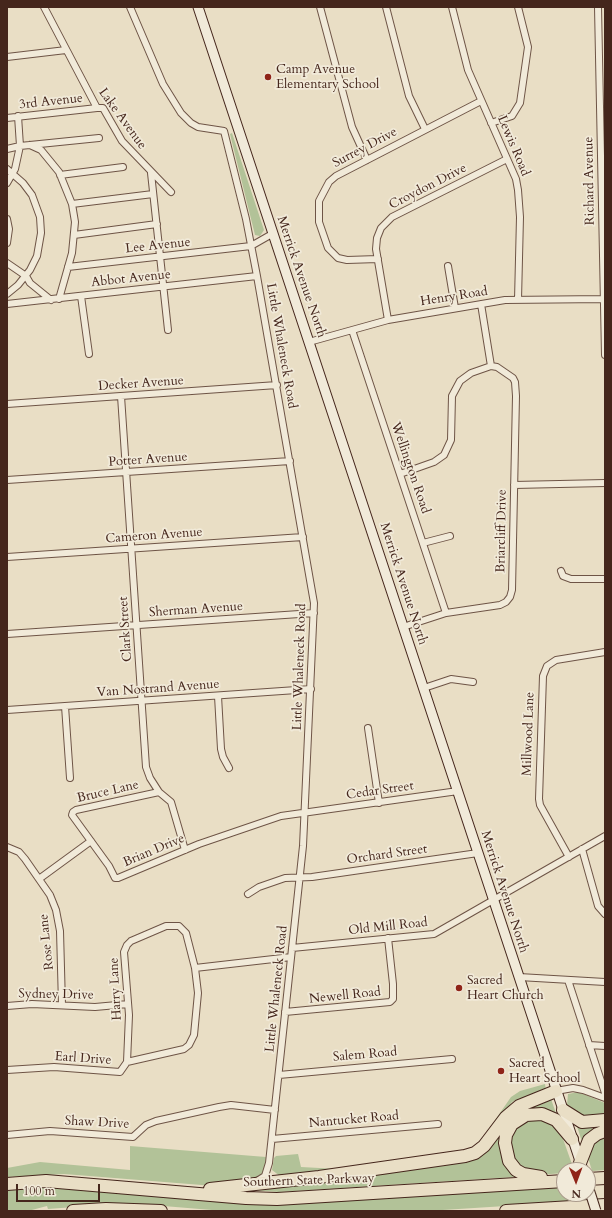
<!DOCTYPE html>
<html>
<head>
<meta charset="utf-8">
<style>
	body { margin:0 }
	#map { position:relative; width:612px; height:1218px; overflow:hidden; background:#e9dec5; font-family:Cardo,serif }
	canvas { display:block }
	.frame { position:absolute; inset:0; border:8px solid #45261c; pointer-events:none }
	.north { position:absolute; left:556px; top:1162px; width:40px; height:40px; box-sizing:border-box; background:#f1ead9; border:1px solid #ac9c8d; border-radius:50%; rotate:179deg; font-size:11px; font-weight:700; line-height:16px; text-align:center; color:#45261c }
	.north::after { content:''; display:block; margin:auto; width:14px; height:18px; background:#8f2418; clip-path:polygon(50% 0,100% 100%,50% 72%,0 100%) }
	.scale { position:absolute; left:16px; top:1184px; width:84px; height:18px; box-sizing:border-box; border:2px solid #45261c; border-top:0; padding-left:5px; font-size:12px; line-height:14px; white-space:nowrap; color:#45261c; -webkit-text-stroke:3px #f1ead9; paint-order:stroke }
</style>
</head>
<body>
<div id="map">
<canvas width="612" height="1218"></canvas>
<div class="frame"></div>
<div class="north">N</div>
<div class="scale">100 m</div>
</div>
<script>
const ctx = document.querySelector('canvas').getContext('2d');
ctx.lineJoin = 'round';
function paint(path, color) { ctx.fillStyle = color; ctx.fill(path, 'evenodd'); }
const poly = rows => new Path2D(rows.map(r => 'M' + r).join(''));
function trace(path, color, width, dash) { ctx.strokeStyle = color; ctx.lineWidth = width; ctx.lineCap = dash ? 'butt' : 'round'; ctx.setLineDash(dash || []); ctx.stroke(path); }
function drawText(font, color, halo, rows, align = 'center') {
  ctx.font = font + ' Cardo,serif'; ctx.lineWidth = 3.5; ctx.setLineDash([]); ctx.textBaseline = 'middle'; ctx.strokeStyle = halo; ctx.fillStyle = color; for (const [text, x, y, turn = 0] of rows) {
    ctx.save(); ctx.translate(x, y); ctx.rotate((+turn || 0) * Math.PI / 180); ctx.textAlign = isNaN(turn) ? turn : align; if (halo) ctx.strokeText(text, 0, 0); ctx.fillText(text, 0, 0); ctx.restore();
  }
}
paint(poly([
	[232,133,264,230,260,236,255,235,230,134],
	[545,1084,546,1091,543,1093,522,1101,520,1098,512,1102,485,1140,478,1147,470,1151,460,1154,320,1172,280,1176,272,1170,274,1158,276,1156,298,1154,301,1167,338,1169,460,1153,472,1148,482,1139,511,1097,520,1091],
	[578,1092,605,1103,605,1118,586,1119,572,1110,567,1105,568,1094],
	[551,1099,558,1119,547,1113,506,1126,515,1177,279,1192,251,1190,464,1159,509,1116],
	[529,1117,543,1117,553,1123,562,1136,574,1170,564,1170,564,1173,538,1175,517,1166,508,1141,516,1125],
	[576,1123,592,1125,605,1128,592,1128,594,1132,582,1142],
	[605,1134,605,1170,592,1171,587,1154,591,1141],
	[130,1146,266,1157,265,1169,261,1175,256,1179,214,1186,64,1174,7,1177,7,1168,40,1162,130,1170],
	[29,1186,296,1203,564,1187,564,1194,582,1194,584,1201,427,1211,224,1211,127,1203,48,1209,47,1206,28,1211,7,1211,7,1189]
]), '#b2c298');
const minor = poly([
	[44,7,97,108,103,108,122,141,171,192],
	[130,7,163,84,181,113,191,123,198,127,224,131,246,219,257,276,314,603,303,846,269,1163,265,1176,257,1181],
	[320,7,352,127,367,160],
	[386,7,409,96,425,129],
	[452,7,468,70,516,179,518,190,520,217,518,300],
	[598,7,605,355],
	[7,57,66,50],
	[7,118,97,108],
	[491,123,512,116,520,103,528,47,518,7],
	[30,145,41,150,59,172,72,204,75,222,72,253,59,299],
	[7,149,20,146,99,138],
	[7,169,23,183,32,195,40,217,41,233,37,256,30,270,18,285,7,294],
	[151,173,168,330],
	[60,175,123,167],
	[7,183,15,169,20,146,18,116],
	[72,204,153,194],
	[7,219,9,229,7,243],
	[74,235,157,224],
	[378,259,347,260,338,258,328,248,319,222,319,201,329,182,336,176,481,101],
	[7,263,26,276,30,283,51,300],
	[448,266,455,308],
	[68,267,251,246,272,234],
	[81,296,89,354],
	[7,304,257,276],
	[481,304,491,366],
	[388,320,376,249,377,238,381,228,392,217,507,159],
	[352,330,446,613],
	[309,342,388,320,505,300,605,299],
	[121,396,146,767,150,778,159,792,171,802,185,850],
	[7,404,277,385],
	[400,474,434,462,444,455,451,440,452,396,460,381,471,373,491,366,497,367,513,378,515,382,516,396,512,590,510,597,506,602,500,605,446,613,403,627],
	[7,480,290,461],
	[514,485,605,483],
	[423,543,450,536],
	[7,557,303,537],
	[561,571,563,576,571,579,605,579],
	[7,634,314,613],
	[424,688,451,679,473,682],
	[218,696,221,749,223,757,229,768],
	[65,706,70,778],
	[7,710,311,689],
	[368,728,379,803],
	[159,792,76,810,73,812,72,815,109,866,115,878,118,878,199,844,281,816,458,791],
	[7,847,19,852,25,859,50,895,56,910,60,931,62,1005],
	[582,849,598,906,605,914],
	[569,857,540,805,539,799,543,676,547,666,556,660,605,652],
	[39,879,91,841],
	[248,894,259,887,285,878,312,877,478,853],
	[292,948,434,934,605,836],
	[195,968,291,957],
	[519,977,605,982],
	[568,980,605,1093],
	[7,1006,32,1004,95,1007,128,1004],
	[285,1012,390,1002,393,999,393,984,388,938],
	[589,1045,605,1046],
	[7,1070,54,1067,120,1072,127,1062,184,1049,189,1045,194,1035,198,993,195,968,186,933,179,926,166,926,131,941,127,945,124,952,129,1015,127,1062],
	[279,1075,452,1059],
	[556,1091,573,1088,583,1090,605,1098],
	[7,1135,50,1131,133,1137,146,1125,156,1121,219,1107,231,1105,275,1110],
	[272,1139,438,1124]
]);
const secondary = poly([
	[198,7,583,1170]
]);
const motorway = poly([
	[563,1110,582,1122,605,1120],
	[580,1163,589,1140,597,1134,605,1131],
	[541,1177,523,1174,516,1170,509,1161,505,1143,506,1135,512,1124,526,1115,542,1114,556,1120,572,1139],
	[588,1179,605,1178],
	[7,1184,46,1181,246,1198,277,1199,564,1181],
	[210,1189,319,1177,465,1156,475,1153,484,1146,506,1117,519,1106,556,1091],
	[73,1211,106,1209,161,1211],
	[506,1211,605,1205]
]);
trace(minor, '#6e5446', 8);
trace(secondary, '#45261c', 11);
trace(motorway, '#45261c', 14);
trace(minor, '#f1ead9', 6);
trace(secondary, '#f1ead9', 9);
trace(motorway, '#e9dec5', 12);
const secondaryBridge = poly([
	[588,1186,596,1211]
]);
trace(secondaryBridge, '#45261c', 11, []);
trace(secondaryBridge, '#f1ead9', 9);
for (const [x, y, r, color] of [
	[268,77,4,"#8f2418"],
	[459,988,4,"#8f2418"],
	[501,1071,4,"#8f2418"]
]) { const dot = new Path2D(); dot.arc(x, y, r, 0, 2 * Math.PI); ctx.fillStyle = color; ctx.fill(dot); trace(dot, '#f1ead9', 1.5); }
drawText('13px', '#45261c', '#f1ead9', [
	["Camp Avenue",276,70],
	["Elementary School",276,85],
	["Sacred",467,981],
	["Heart Church",467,996],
	["Sacred",509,1064],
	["Heart School",509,1079]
], 'left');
drawText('13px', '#45261c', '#f1ead9', [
	["3rd Avenue",51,102,-6],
	["Lake Avenue",122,119,54],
	["Lewis Road",513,146,67],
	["Surrey Drive",365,148,-28],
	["Richard Avenue",590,181,-91],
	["Croydon Drive",428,187,-27],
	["Lee Avenue",158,246,-6],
	["Merrick Avenue North",301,277,71],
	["Abbot Avenue",131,279,-6],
	["Henry Road",454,297,-9],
	["Little Whaleneck Road",281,346,80],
	["Decker Avenue",141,384,-4],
	["Potter Avenue",148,460,-4],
	["Wellington Road",410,468,71],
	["Briarcliff Drive",502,531,-89],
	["Cameron Avenue",154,536,-4],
	["Merrick Avenue North",403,584,72],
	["Sherman Avenue",196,610,-4],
	["Clark Street",126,629,-94],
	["Little Whaleneck Road",300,667,-88],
	["Van Nostrand Avenue",158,689,-4],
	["Millwood Lane",529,734,-88],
	["Cedar Street",380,791,-8],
	["Bruce Lane",108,792,-13],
	["Brian Drive",154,851,-23],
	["Orchard Street",387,855,-8],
	["Merrick Avenue North",504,892,72],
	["Old Mill Road",388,927,-6],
	["Rose Lane",47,942,-96],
	["Harry Lane",116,989,-93],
	["Little Whaleneck Road",277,989,-84],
	["Sydney Drive",56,995,1],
	["Newell Road",345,996,-6],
	["Salem Road",365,1055,-5],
	["Earl Drive",83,1059,4],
	["Nantucket Road",354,1120,-5],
	["Shaw Drive",97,1123,3],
	["Southern State Parkway",309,1181,-2]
]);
</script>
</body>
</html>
